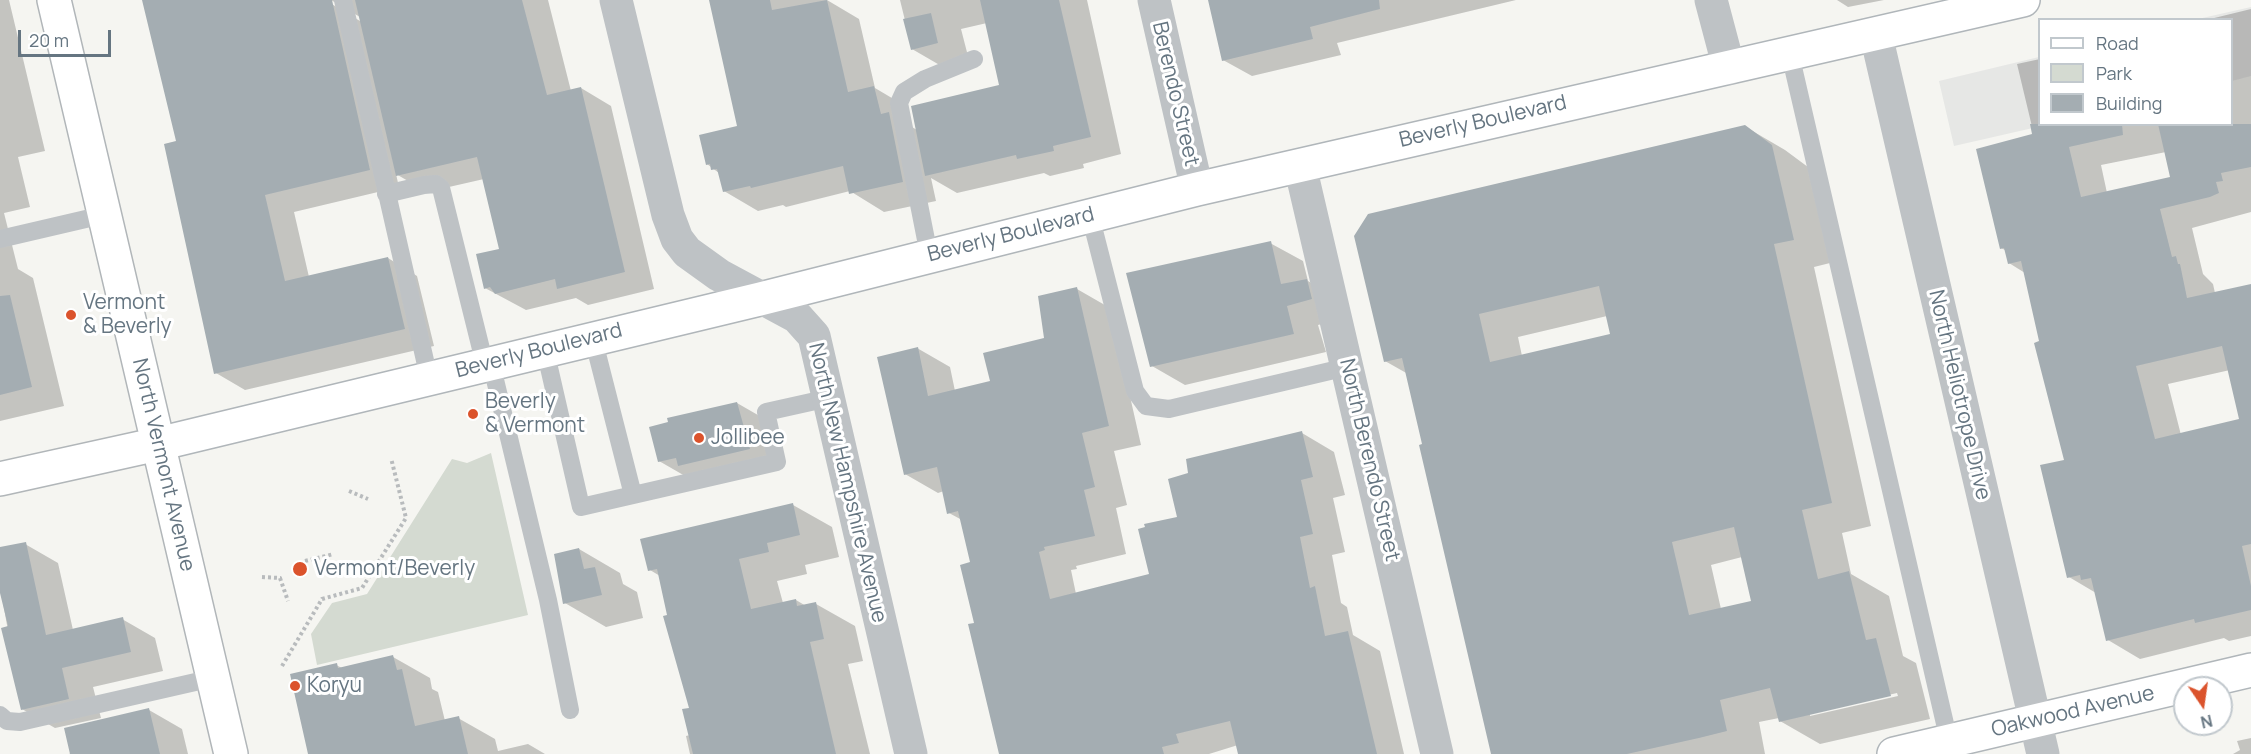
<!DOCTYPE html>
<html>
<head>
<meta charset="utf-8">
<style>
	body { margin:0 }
	#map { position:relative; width:2251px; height:754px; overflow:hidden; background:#f5f5f1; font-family:Manrope,sans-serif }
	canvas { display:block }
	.legend { position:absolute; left:2038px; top:18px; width:195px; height:108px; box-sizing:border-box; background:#fff; border:2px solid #c1c8cd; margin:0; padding:8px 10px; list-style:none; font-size:18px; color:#657581 }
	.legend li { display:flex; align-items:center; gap:12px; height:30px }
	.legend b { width:30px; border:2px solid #c1c8cd }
	.north { position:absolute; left:2173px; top:676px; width:60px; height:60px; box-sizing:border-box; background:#fff; border:2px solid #c1c8cd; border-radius:50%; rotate:167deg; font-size:16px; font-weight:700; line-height:24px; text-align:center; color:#657581 }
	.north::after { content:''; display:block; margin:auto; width:21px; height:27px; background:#db532c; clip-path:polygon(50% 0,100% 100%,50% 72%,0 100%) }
	.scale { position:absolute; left:18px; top:30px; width:93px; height:27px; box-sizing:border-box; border:3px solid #657581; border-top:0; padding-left:8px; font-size:18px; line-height:21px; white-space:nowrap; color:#657581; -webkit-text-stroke:4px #fff; paint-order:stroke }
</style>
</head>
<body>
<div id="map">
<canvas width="2251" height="754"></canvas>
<ul class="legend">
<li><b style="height:8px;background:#fff"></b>Road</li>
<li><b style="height:16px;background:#d4dad1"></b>Park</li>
<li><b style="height:16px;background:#a4adb2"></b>Building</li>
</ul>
<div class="north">N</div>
<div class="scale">20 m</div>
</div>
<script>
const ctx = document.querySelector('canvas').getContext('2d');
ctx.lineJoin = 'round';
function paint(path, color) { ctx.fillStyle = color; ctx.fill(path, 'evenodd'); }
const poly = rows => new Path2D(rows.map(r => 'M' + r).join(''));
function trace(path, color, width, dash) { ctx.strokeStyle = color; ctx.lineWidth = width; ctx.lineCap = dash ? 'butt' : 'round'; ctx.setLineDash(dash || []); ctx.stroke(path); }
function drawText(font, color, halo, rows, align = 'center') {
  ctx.font = font + ' Manrope,sans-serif'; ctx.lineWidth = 6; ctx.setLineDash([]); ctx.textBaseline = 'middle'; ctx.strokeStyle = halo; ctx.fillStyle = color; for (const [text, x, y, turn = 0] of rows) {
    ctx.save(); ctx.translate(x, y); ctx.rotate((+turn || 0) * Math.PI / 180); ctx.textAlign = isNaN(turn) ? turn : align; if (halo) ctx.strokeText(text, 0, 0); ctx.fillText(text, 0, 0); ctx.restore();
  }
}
paint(poly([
	[2251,7,2251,76,2232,81,2232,20,2198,19],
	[2039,57,2040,124,2046,125,1954,146,1939,81]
]), '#e6e7e5');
paint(poly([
	[491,453,528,615,317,665,311,634,332,603,367,594,452,459,467,463]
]), '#d4dad1');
paint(poly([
	[0,0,9,0,45,151,18,157,30,207,4,213,18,269,33,278,64,406,0,421],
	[144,0,325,0,360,21,360,17,331,0,548,0,571,91,581,88,611,106,654,289,588,305,576,298,526,310,485,288,500,250,484,179,427,192,396,174,399,187,294,212,309,277,388,258,417,276,434,346,245,390,216,373,178,142],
	[710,0,827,0,859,19,875,88,907,107,912,127,917,130,1001,86,987,23,961,29,969,60,943,67,912,49,900,0,1087,0,1121,154,1083,164,1084,168,1050,176,1044,173,957,193,931,178,936,201,884,212,850,191,786,207,783,205,758,211,724,191,719,173,707,164,739,127],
	[1210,0,1516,0,1337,43,1341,55,1252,76,1223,60],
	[1837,0,1884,0,1848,7],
	[2251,9,2251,212,2192,228,2203,274,2213,284,2215,293,2251,285,2251,636,2229,641,2224,638,2140,659,2108,640,2096,593,2069,577,2066,461,2025,273,2009,263,2007,251,2001,248,2034,135,2017,64,2040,59,2040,124,2232,124,2232,20,2206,20],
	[2166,152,2172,178,2107,193,2101,165],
	[2230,370,2241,421,2181,435,2168,384],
	[1744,126,1785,150,1812,170,1834,262,1814,267,1871,526,1842,533,1851,574,1889,596,1903,656,1916,663,1930,719,1820,744,1780,721,1779,718,1759,722,1765,754,1493,754,1408,374,1385,361],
	[1607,316,1612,335,1522,356,1518,337],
	[1742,557,1753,602,1721,609,1711,565],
	[1897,693,1898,696,1810,716,1810,713],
	[1270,243,1303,261,1308,281,1339,299,1344,318,1318,325,1326,352,1185,385,1152,366],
	[1077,289,1110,308,1141,445,1114,451,1127,505,1116,508,1126,554,1076,566,1077,569,1071,570,1076,594,1151,576,1179,518,1302,433,1334,452,1345,495,1333,498,1345,552,1332,555,1341,603,1347,607,1353,635,1380,651,1404,754,1240,754,1238,745,1209,754,1000,754,976,624,972,563,962,520,949,513,944,491,938,493,905,474,917,348,950,367,955,391,992,382,1046,339],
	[737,403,770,422,782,467,692,480,659,461],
	[793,505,832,527,839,557,805,565,807,574,777,581,783,603,796,600,806,606,816,604,855,626,863,661,848,664,870,754,690,754,686,736,690,735,691,709,660,576,650,570],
	[25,544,58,563,73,630,122,619,155,638,163,671,93,687,101,718,55,728,22,709,0,586,0,549],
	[579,549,620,573,623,584,637,592,643,618,606,627,565,603],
	[393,657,430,678,432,689,438,692,445,721,458,718,495,739,498,751,528,744,545,754,309,754,336,665,344,669],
	[149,710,182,729,188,754,69,754],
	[2251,738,2251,754,2233,754,2240,750,2237,741]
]), '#0003');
paint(poly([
	[142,0,332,0,370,170,265,195,285,281,388,257,405,329,214,374,164,144,176,141],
	[355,0,522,0,547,95,581,87,625,272,557,289,555,279,495,294,490,287,484,289,476,254,499,249,477,157,396,176],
	[709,0,770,0,772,10,827,0,848,92,874,86,881,114,889,112,903,182,849,194,843,166,751,188,750,186,723,192,717,169,711,170,710,164,706,165,699,135,737,126],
	[980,0,1059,0,1091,137,1053,146,1054,151,1017,159,1016,155,925,176,911,106,999,85],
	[1208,0,1379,0,1380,9,1310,27,1313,39,1222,61],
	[931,13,938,43,911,50,903,19],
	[2030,124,2122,124,2123,135,2069,147,2081,197,2170,177,2158,124,2251,124,2251,167,2221,173,2223,181,2216,182,2219,193,2210,197,2160,209,2172,257,2176,256,2178,264,2180,264,2187,298,2251,284,2251,544,2242,546,2251,586,2251,610,2195,623,2194,619,2106,641,2091,578,2081,580,2080,575,2067,578,2040,465,2064,460,2034,343,2039,341,2021,261,2008,264,2004,248,2000,249,1976,149,2032,134],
	[2222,346,2239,419,2155,439,2136,366],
	[1745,125,1772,145,1794,240,1774,244,1832,503,1802,510,1818,579,1849,571,1866,640,1876,638,1891,696,1779,722,1770,688,1720,700,1727,731,1699,738,1627,754,1491,754,1419,445,1422,444,1402,358,1384,362,1354,236,1368,214],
	[1599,286,1610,334,1490,362,1479,314],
	[1734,527,1751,601,1689,615,1672,542],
	[1271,241,1281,284,1307,279,1312,299,1287,306,1294,334,1150,367,1126,273],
	[1077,287,1109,426,1082,433,1095,487,1084,490,1095,536,1044,547,1045,550,1039,552,1050,599,1149,574,1138,529,1145,527,1144,524,1177,517,1168,479,1188,473,1186,459,1302,431,1313,477,1301,480,1313,534,1300,537,1310,588,1315,586,1325,636,1348,631,1377,754,1238,754,1230,721,1176,734,1179,743,1162,747,1164,754,999,754,968,624,974,623,960,565,970,562,958,511,947,514,937,467,904,475,877,357,918,347,928,396,990,381,983,353,1044,338,1038,296],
	[10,295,32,387,0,395,0,296],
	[737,402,750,449,678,466,676,458,658,462,649,427,668,422,667,418],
	[793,503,800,535,767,543,769,552,739,559,751,609,796,599,797,606,816,602,824,639,810,642,836,754,693,754,682,709,689,708,663,616,667,615,657,569,648,571,640,539],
	[26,542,46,635,123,617,131,652,62,668,69,699,21,710,1,628,8,626,0,593,0,547],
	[579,548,584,569,595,567,602,595,563,604,554,554],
	[393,655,397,670,402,669,415,726,459,716,468,754,308,754,290,674,337,663,338,668],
	[149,708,160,754,70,754,64,728]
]), '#a4adb2');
const secondary = poly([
	[158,444,760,299,1197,189,2023,0],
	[1894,754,2251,670]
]);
const primary = poly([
	[54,0,231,754],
	[0,479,158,444]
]);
trace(secondary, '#b0b6ba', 36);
trace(primary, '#b1b6b9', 36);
trace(poly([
	[349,491,368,499],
	[305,561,334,554],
	[262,577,280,578,288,601],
	[282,666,322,599,362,588,406,518,391,458]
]), '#b8bbbd', 4, [3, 3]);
trace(poly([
	[343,0,429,378],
	[1790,54,1949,741],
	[386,194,424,185,436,184,441,188,485,365],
	[1090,215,1135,391,1146,406,1169,409,1347,367],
	[0,239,103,215],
	[929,255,899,103,904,92,925,79,974,59],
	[593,338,633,495],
	[545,350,581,507,777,462,766,412,829,398],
	[491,363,548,600,570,710],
	[0,715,7,721,20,722,213,678]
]), '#bec2c5', 18);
trace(poly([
	[616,0,668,215,677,239,687,252,719,275,797,317,814,336,911,754],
	[1154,0,1197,189],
	[1711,0,1729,68],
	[1876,35,2043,754],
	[1300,166,1437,754]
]), '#bec2c5', 33);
trace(secondary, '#fff', 33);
trace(primary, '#fff', 33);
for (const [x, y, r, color] of [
	[71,315,6,"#db532c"],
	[473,414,6,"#db532c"],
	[699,438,6,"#db532c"],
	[300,569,8,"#db532c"],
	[295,686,6,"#db532c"]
]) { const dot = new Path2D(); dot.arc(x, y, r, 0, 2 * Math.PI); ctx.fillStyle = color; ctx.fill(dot); trace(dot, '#fff', 2); }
drawText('21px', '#657581', '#fff', [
	["Berendo Street",1175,94,77],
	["Beverly Boulevard",1483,122,-13],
	["Beverly Boulevard",1011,235,-14],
	["Beverly Boulevard",539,351,-14],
	["North Heliotrope Drive",1959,395,77],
	["North Berendo Street",1369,460,77],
	["North Vermont Avenue",163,465,77],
	["North New Hampshire Avenue",847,483,77],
	["Oakwood Avenue",2073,712,-13]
]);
drawText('21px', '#657581', '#fff', [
	["Vermont",83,303],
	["& Beverly",83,327],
	["Beverly",485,402],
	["& Vermont",485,426],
	["Jollibee",711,438],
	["Vermont/Beverly",314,569],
	["Koryu",307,686]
], 'left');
</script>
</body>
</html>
